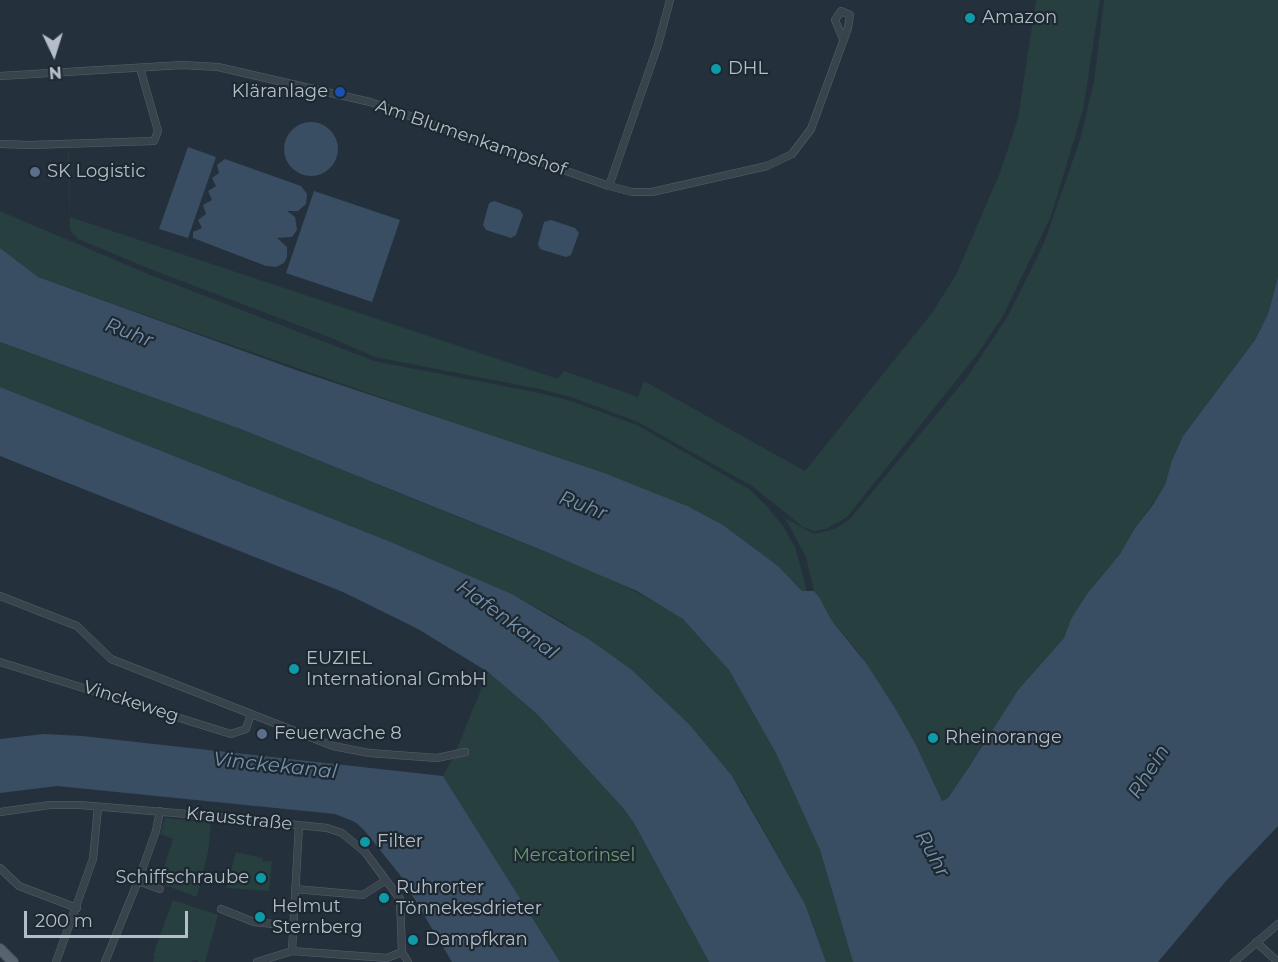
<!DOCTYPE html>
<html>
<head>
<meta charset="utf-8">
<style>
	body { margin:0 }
	#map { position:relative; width:1278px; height:962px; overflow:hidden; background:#24313c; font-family:Montserrat,sans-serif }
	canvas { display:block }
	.north { position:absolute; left:24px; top:24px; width:60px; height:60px; -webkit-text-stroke:4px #1d2831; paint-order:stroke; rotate:176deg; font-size:16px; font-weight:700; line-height:24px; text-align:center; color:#b4bdc8 }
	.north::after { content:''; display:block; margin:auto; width:21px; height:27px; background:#b4bdc8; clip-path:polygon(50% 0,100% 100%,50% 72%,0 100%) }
	.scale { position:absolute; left:24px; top:911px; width:164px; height:27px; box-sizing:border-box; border:3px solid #b4bdc8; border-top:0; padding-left:8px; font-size:18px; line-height:21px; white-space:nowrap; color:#b4bdc8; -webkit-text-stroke:4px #1d2831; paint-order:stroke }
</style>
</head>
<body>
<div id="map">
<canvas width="1278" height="962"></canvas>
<div class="north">N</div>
<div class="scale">200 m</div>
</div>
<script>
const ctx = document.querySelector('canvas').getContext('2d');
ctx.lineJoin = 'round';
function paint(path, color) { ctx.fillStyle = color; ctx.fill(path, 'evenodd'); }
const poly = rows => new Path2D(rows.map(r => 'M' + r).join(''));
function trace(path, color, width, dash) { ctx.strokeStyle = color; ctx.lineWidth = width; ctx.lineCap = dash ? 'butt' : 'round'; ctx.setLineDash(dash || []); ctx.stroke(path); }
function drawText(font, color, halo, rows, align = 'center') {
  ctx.font = font + ' Montserrat,sans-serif'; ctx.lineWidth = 4.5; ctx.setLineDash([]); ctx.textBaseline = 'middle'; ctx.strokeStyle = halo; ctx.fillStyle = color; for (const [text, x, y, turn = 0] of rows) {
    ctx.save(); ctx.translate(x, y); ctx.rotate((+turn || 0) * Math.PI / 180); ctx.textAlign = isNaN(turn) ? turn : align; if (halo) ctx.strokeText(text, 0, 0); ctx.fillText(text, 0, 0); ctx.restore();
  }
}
paint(poly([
	[1036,0,1100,0,1083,110,1051,216,1004,314,979,352,847,517,826,529,814,531,803,527,752,486,638,422,571,397,540,389,375,357,329,337,150,269,78,239,70,230,68,152,69,151,70,217,558,379,564,371,638,397,644,381,805,471,932,313,957,273,1001,170,1018,118],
	[1104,0,1278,0,1278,277,1268,314,1255,340,1183,436,1172,460,1165,485,1151,506,1135,528,1120,554,1087,594,1071,619,1064,638,1018,690,969,767,948,798,941,801,916,745,859,653,832,621,814,591,806,557,785,518,814,534,835,529,850,519,968,376,1008,316,1044,243,1080,140,1094,81],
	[0,211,148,274,374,361,539,393,571,401,637,425,749,489,765,504,783,526,795,547,807,591,802,591,778,566,723,525,657,494,37,277,0,248],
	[0,342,243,430,607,577,673,611,690,625,729,670,777,753,820,850,853,962,826,962,805,904,741,790,689,724,632,670,564,623,512,594,391,542,0,387],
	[488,672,537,714,623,808,634,823,709,962,560,962,443,776,454,756],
	[165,818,211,822,208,852,197,897,159,883,173,839,160,834],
	[236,852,262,858,263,862,272,861,269,891,226,888],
	[173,900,218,915,205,962,198,962,197,959,191,962,153,962,155,956,153,955]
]), '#273f3e');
paint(poly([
	'284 149a27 27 0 1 1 54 0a27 27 0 1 1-54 0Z',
	[188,147,216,157,188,238,159,229],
	[225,159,301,186,307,194,306,204,298,211,287,211,295,217,297,230,292,237,277,238,287,247,287,257,284,263,276,267,266,266,193,238,193,232,202,228,198,220,206,214,203,205,212,200,208,191,216,186,212,178,219,173,217,165],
	[314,191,400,220,372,302,286,273],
	[494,201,520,210,523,215,516,235,511,238,486,230,483,225,489,203],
	[551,220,575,228,579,233,571,255,566,257,540,249,538,244,544,222],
	[0,248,38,277,296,370,604,473,687,506,723,525,778,566,802,591,814,591,819,597,832,621,866,663,895,708,916,745,942,801,948,798,969,767,1018,690,1064,638,1071,619,1087,594,1120,554,1135,528,1152,506,1165,485,1172,460,1183,436,1255,340,1268,314,1278,277,1278,826,1226,881,1158,962,853,962,820,850,776,753,729,670,683,619,637,591,539,549,243,430,0,342],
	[0,387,391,542,512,594,590,640,632,670,689,724,732,776,805,904,826,962,709,962,634,823,623,808,537,714,488,672,418,629,343,592,0,456],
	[44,734,82,736,443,776,560,962,452,962,400,875,364,830,355,822,335,814,57,786,0,793,0,739]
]), '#394e63');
const street = poly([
	[0,76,182,65,218,67,370,102,609,186,632,192,652,192,767,166,792,154,811,129,848,28,850,15,841,11,835,20,843,39],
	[0,144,30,145,154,141,158,131,140,68],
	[609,186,658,45,670,0],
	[0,596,77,626,111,659,333,746,369,753,437,758,465,752],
	[0,662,231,734,246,729,251,714],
	[0,812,50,805,80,805,211,816,327,828,342,833,365,852,400,899,402,952,408,962],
	[0,868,19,886,77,908],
	[138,881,160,889],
	[295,889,363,895,386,880],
	[221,909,254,922,293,926],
	[1256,942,1278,962],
	[292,951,299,825],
	[56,962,93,859,98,807],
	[105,962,138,881,156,831,160,811],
	[257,962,292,951,387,958,402,952],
	[1234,962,1278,924]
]);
const primary = poly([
	[0,949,13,962]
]);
trace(street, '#56606a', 8);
trace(primary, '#414c55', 12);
trace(street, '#38434c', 7);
trace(primary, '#56626c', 10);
trace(poly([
	[0,952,10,962]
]), '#5a6773', 1.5);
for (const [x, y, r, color] of [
	[970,18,6,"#0f9aa8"],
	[716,69,6,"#0f9aa8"],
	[340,92,6,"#1a4fb4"],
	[35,172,6,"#5c6f8a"],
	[294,669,6,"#0f9aa8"],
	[262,734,6,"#5c6f8a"],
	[933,738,6,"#0f9aa8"],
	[365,842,6,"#0f9aa8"],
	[261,878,6,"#0f9aa8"],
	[384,898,6,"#0f9aa8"],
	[260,917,6,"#0f9aa8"],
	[413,940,6,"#0f9aa8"]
]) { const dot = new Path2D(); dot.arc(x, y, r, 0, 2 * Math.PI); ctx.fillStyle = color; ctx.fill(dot); trace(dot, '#1d2831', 2); }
drawText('18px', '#b4bdc8', '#1d2831', [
	["Amazon",982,18],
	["DHL",728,69],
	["Kläranlage",328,92,"right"],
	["SK Logistic",47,172],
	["EUZIEL",306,659],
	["International GmbH",306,680],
	["Feuerwache 8",274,734],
	["Rheinorange",945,738],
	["Filter",377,842],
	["Schiffschraube",249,878,"right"],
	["Ruhrorter",396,888],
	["Tönnekesdrieter",396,909],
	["Helmut",272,907],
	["Sternberg",272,928],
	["Dampfkran",425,940]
], 'left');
drawText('18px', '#b4bdc8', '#1d2831', [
	["Am Blumenkampshof",471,138,19],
	["Vinckeweg",131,702,18],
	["Krausstraße",239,819,6]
]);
drawText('18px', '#6c9872', '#1d2831', [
	["Mercatorinsel",574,856]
]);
drawText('italic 20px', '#7591aa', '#1d2831', [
	["Ruhr",129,333,21],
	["Ruhr",583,506,21],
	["Hafenkanal",507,620,36],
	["Vinckekanal",275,766,6],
	["Rhein",1149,772,-58],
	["Ruhr",932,854,61]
]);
</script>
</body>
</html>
